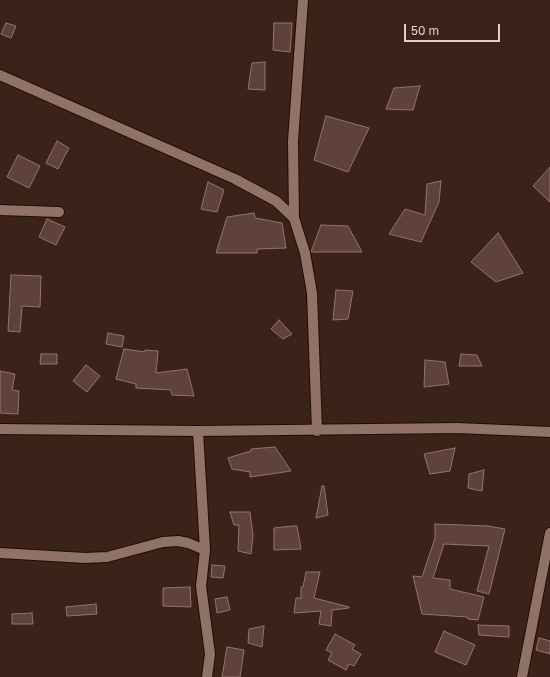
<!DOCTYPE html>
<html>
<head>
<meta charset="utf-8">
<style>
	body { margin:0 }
	#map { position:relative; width:550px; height:677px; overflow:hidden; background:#3c2319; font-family:"Golos Text",sans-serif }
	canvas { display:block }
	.scale { position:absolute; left:404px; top:24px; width:96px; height:18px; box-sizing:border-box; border:2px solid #e2d1ca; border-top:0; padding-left:5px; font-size:12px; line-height:14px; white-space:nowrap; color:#e2d1ca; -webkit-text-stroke:3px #3c2319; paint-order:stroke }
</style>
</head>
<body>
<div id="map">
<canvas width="550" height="677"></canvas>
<div class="scale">50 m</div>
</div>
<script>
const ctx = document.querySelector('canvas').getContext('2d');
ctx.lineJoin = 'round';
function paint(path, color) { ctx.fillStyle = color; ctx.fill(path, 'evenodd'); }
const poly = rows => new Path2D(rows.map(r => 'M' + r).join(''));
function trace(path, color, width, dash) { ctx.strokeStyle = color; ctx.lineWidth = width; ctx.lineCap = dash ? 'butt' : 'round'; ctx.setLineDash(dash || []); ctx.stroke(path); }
const building = poly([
	[6,23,16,26,11,38,1,34,6,23],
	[274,23,292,23,290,52,273,50,274,23],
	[265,62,265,90,248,89,252,63,265,62],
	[420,86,413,110,386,109,394,88,420,86],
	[326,116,369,128,348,172,314,160,326,116],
	[57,141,69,148,58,169,46,163,57,141],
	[18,155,40,166,29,188,7,177,18,155],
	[550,167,550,202,533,186,550,167],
	[441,181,439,202,421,242,389,234,405,209,425,215,427,184,441,181],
	[208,182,224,190,217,212,201,209,208,182],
	[254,213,255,218,282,223,286,248,257,249,257,253,216,253,227,217,254,213],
	[47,219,65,227,56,245,39,237,47,219],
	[321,225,348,226,362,252,311,252,321,225],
	[498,233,523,273,496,282,471,262,498,233],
	[11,275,41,276,40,307,22,306,20,332,8,331,11,275],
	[336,290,353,291,348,319,333,320,336,290],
	[279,320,292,334,283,339,271,329,279,320],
	[108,333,124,336,122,347,106,344,108,333],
	[124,349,145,352,145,350,158,351,156,373,187,369,194,396,172,395,171,390,136,388,136,384,116,379,124,349],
	[41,354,57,354,57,364,40,364,41,354],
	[461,354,477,355,482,366,459,366,461,354],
	[425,360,445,362,449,384,424,387,425,360],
	[86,365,100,376,87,392,73,381,86,365],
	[0,371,15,374,12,390,19,391,18,414,0,413,0,371],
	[275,447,291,471,250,477,250,472,232,469,228,458,251,451,251,449,275,447],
	[455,448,450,471,430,474,424,454,455,448],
	[484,470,482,491,468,488,469,474,484,470],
	[322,486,324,486,328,515,316,518,322,486],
	[230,512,250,512,253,535,251,554,238,551,239,525,234,525,230,512],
	[435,524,488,526,505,529,489,594,477,591,489,546,444,544,433,578,450,580,450,589,484,597,478,620,468,619,467,617,422,614,413,576,422,577,435,538,435,524],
	[293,526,297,526,301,549,274,550,274,528,293,526],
	[212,565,225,566,223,578,211,577,212,565],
	[306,572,320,572,314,598,349,607,349,608,332,610,331,626,319,624,321,611,294,613,296,598,301,598,301,587,303,587,306,572],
	[190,587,191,607,163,606,163,588,190,587],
	[227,597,230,610,217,613,215,599,227,597],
	[96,604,97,614,67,616,66,607,96,604],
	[32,613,33,624,12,624,12,614,32,613],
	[478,625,509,626,509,637,479,635,478,625],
	[264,626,262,647,248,643,249,629,264,626],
	[444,631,475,645,466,665,435,652,444,631],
	[335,634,355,645,352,649,361,654,354,666,349,664,346,670,328,660,332,653,326,650,335,634],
	[539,638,550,641,550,654,536,650,539,638],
	[227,647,244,650,240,677,222,677,227,647]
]);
paint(building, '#5f423b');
trace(building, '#94746c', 1);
const minor = poly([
	[0,75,235,179,276,201,294,218,305,253,312,293,317,431],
	[0,210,59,212],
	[294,218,293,141,303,0],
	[0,429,198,431,457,428,550,432],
	[198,431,205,550,201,586,210,654,207,677],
	[0,553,85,558,107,557,163,542,178,541,188,543,205,550],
	[522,677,550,533]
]);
trace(minor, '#220c04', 12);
trace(minor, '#907266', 10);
</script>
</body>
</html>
